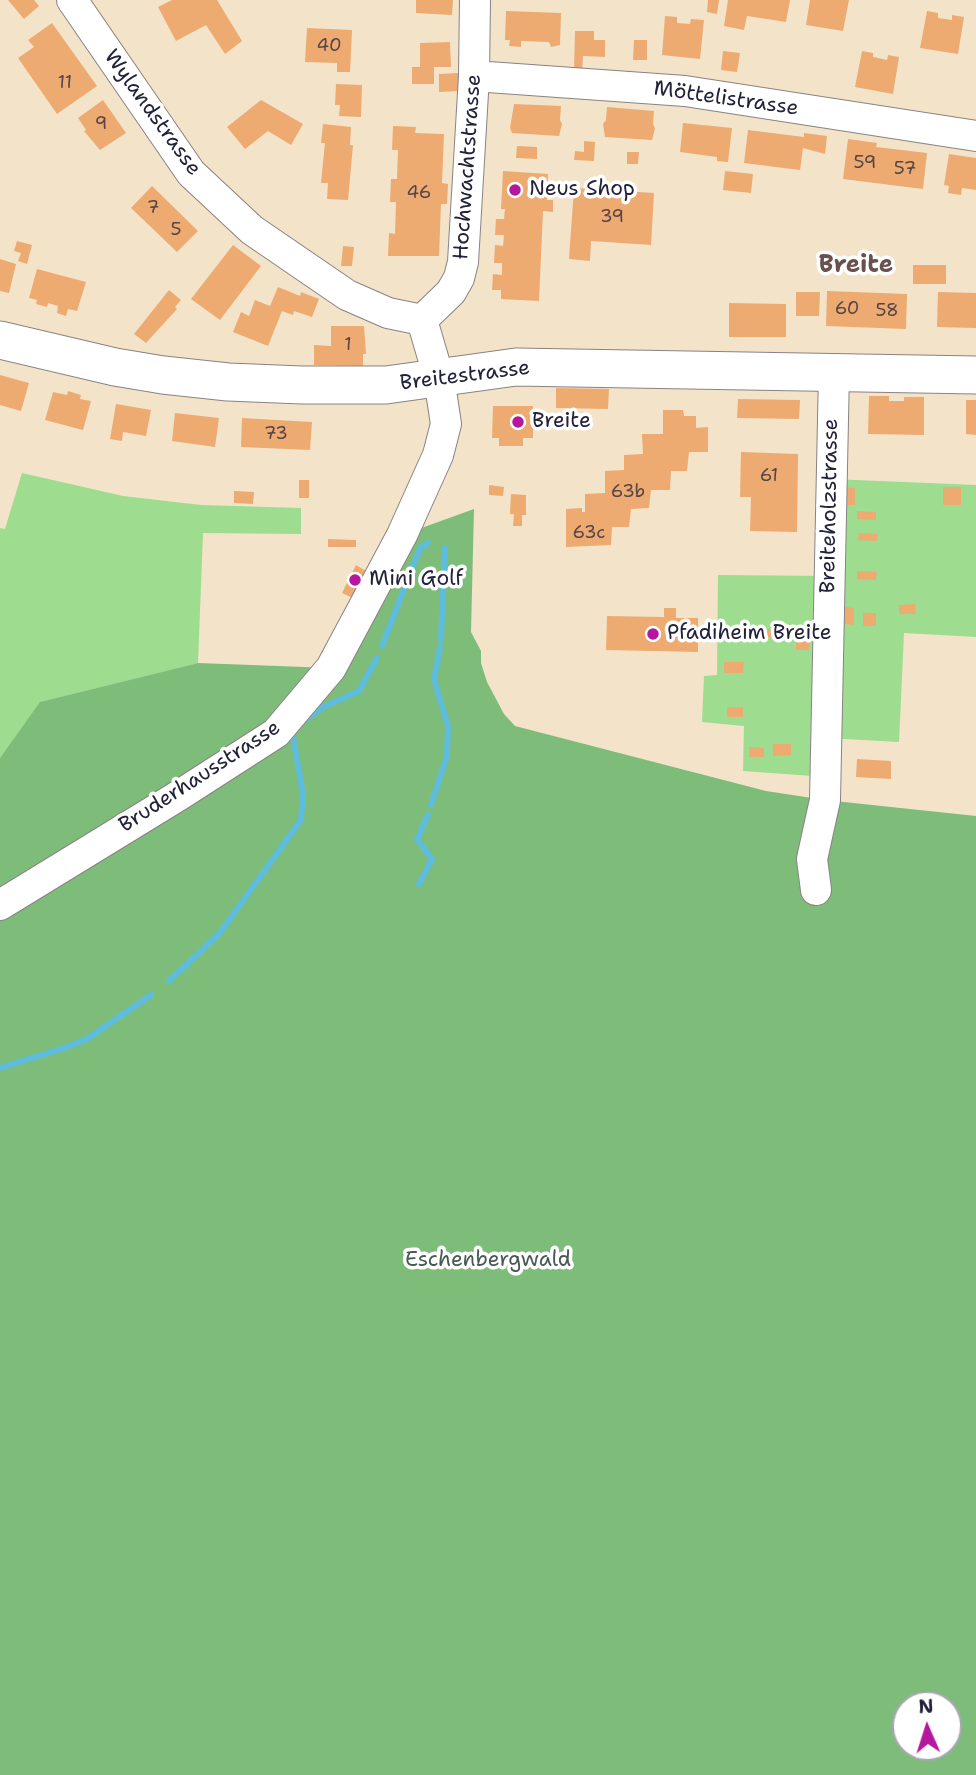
<!DOCTYPE html>
<html>
<head>
<meta charset="utf-8">
<style>
	body { margin:0 }
	#map { position:relative; width:976px; height:1775px; overflow:hidden; background:#f3e3c9; font-family:"Shantell Sans",sans-serif }
	canvas { display:block }
	.north { position:absolute; left:892px; top:1691px; width:70px; height:70px; box-sizing:border-box; background:#fff; border:2px solid #a7a7b1; border-radius:50%; rotate:357deg; font-size:19px; font-weight:700; line-height:28px; text-align:center; color:#22223b }
	.north::after { content:''; display:block; margin:auto; width:24px; height:32px; background:#b5179e; clip-path:polygon(50% 0,100% 100%,50% 72%,0 100%) }
</style>
</head>
<body>
<div id="map">
<canvas width="976" height="1775"></canvas>
<div class="north">N</div>
</div>
<script>
const ctx = document.querySelector('canvas').getContext('2d');
ctx.lineJoin = 'round';
function paint(path, color) { ctx.fillStyle = color; ctx.fill(path, 'evenodd'); }
const poly = rows => new Path2D(rows.map(r => 'M' + r).join(''));
function trace(path, color, width, dash) { ctx.strokeStyle = color; ctx.lineWidth = width; ctx.lineCap = dash ? 'butt' : 'round'; ctx.setLineDash(dash || []); ctx.stroke(path); }
function drawText(font, color, halo, rows, align = 'center') {
  ctx.font = font + ' "Shantell Sans",sans-serif'; ctx.lineWidth = 7; ctx.setLineDash([]); ctx.textBaseline = 'middle'; ctx.strokeStyle = halo; ctx.fillStyle = color; for (const [text, x, y, turn = 0] of rows) {
    ctx.save(); ctx.translate(x, y); ctx.rotate((+turn || 0) * Math.PI / 180); ctx.textAlign = isNaN(turn) ? turn : align; if (halo) ctx.strokeText(text, 0, 0); ctx.fillText(text, 0, 0); ctx.restore();
  }
}
paint(poly([
	[22,473,123,496,201,505,301,508,301,534,203,533,198,663,41,702,0,758,0,528,5,529],
	[831,479,976,485,976,637,904,633,899,742,826,738,813,776,743,771,744,726,702,722,704,676,717,675,718,575,828,576]
]), '#9edc90');
paint(poly([
	[474,509,471,632,481,651,481,663,487,682,504,714,515,726,766,791,825,800,976,816,976,1775,0,1775,0,758,40,702,198,663,331,668,402,535],
	[906,1705,948,1705,948,1747,906,1747]
]), '#7ebc7a');
trace(poly([
	[441,640,445,548],
	[382,646,420,548,428,543],
	[302,722,323,707,359,691,377,658],
	[431,805,447,756,448,726,434,679,440,647],
	[419,884,432,859,417,839,428,815],
	[169,981,219,934,301,820,303,794,292,731],
	[0,1068,64,1048,87,1039,151,995]
]), '#5ebcdc', 6);
paint(poly([
	[8,0,34,0,39,6,24,19],
	[172,0,217,0,242,41,225,54,206,25,176,41,158,7],
	[416,0,453,0,452,15,416,13],
	[708,0,719,0,717,14,707,12],
	[728,0,790,0,786,22,747,16,744,30,724,26],
	[810,0,849,0,843,31,806,25],
	[506,11,561,13,560,45,551,47,549,42,521,41,521,47,509,46,510,40,505,40],
	[927,11,938,13,938,18,952,20,952,15,964,17,958,54,920,48],
	[665,16,677,17,677,23,690,24,691,19,704,20,700,59,662,55],
	[52,23,97,86,57,114,18,58,34,47,28,40],
	[307,28,352,30,350,72,337,72,337,63,305,62],
	[575,31,594,31,594,40,605,40,605,57,583,56,582,72,574,72],
	[634,40,647,40,647,60,633,60],
	[450,42,451,67,434,67,434,84,412,84,412,67,420,67,420,43],
	[723,51,740,53,737,72,721,70],
	[862,51,873,53,873,57,887,60,888,55,899,57,893,94,855,87],
	[458,73,458,91,439,92,439,74],
	[336,84,362,85,361,117,339,116,340,105,335,105],
	[103,100,126,133,100,150,84,131,86,130,78,118],
	[261,100,303,124,291,145,268,131,245,149,227,127],
	[514,104,561,106,560,120,562,124,559,136,512,133,510,128],
	[607,107,654,111,653,124,655,128,652,140,605,137,603,124,606,120],
	[683,123,732,128,728,162,717,161,717,157,680,152],
	[323,124,351,127,350,145,353,145,348,200,327,199,328,183,321,183,325,143,321,143],
	[393,126,416,127,415,133,444,134,442,183,448,184,447,204,441,204,439,256,388,256,389,233,395,234,396,202,390,202,391,179,397,179,398,150,392,150],
	[748,130,804,137,804,133,827,136,825,154,803,148,800,170,744,163],
	[848,139,877,143,876,147,927,153,923,189,843,179],
	[584,141,595,142,594,161,574,160,575,151,584,152],
	[517,146,537,147,537,159,516,158],
	[627,152,639,152,638,164,627,164],
	[949,154,976,158,976,190,962,188,961,195,948,193,949,186,944,185],
	[503,171,548,174,547,200,553,200,553,212,543,211,539,301,501,299,501,290,492,290,493,274,502,275,502,263,494,263,495,245,503,246,504,235,495,235,496,219,504,219,505,209,501,209],
	[725,171,753,174,751,193,723,190],
	[152,186,198,231,177,252,131,208],
	[574,188,654,193,651,245,591,241,590,261,569,259],
	[17,241,32,245,27,264,18,261,21,253,14,251],
	[233,245,261,266,220,320,191,299],
	[343,246,354,247,352,266,341,266],
	[0,259,16,264,9,293,0,291],
	[913,265,946,265,946,284,913,284],
	[37,269,86,282,77,311,68,309,66,316,57,313,58,306,48,303,47,307,36,304,37,300,29,298],
	[278,287,300,296,301,292,319,299,312,317,294,311,293,315,282,311,268,346,233,332,241,312,249,316,255,300,270,306],
	[169,290,181,300,175,307,177,309,146,343,134,334],
	[827,291,907,294,906,329,826,326],
	[796,292,820,292,819,316,796,316],
	[938,292,976,293,976,328,937,327],
	[729,303,786,304,786,337,729,337],
	[331,326,364,326,366,354,363,354,363,366,314,365,314,345,331,346],
	[0,375,29,383,21,411,0,405],
	[556,388,609,389,608,409,556,408],
	[68,391,81,395,80,399,91,401,83,430,45,420,53,392,67,395],
	[869,396,889,396,889,401,904,401,904,397,924,397,924,435,868,434],
	[738,399,800,400,799,419,737,418],
	[966,400,976,400,976,435,966,434],
	[116,404,151,410,146,436,123,432,122,441,110,439],
	[493,406,533,406,533,438,523,438,523,446,499,446,499,438,492,438],
	[663,410,683,410,684,416,696,416,696,428,708,427,708,452,689,452,687,471,671,471,670,490,651,490,649,508,631,509,629,527,612,527,611,545,566,547,566,509,582,508,582,512,585,512,585,494,605,493,605,471,624,470,624,455,643,454,642,434,663,434],
	[175,413,219,418,215,447,172,441],
	[242,418,312,422,310,450,241,447],
	[741,452,798,454,797,532,750,531,751,497,740,497],
	[299,480,309,480,309,498,299,498],
	[489,485,504,487,503,496,489,495],
	[842,487,855,488,855,505,842,505],
	[943,487,961,487,961,505,943,505],
	[234,491,254,492,253,504,234,503],
	[511,494,526,495,526,515,522,515,522,526,513,526,514,514,510,514],
	[857,511,876,512,876,520,857,519],
	[859,533,878,534,877,541,858,540],
	[328,539,356,540,356,547,328,547],
	[356,565,366,571,353,598,342,593],
	[857,571,877,572,876,580,857,579],
	[915,604,916,614,899,614,899,605],
	[845,607,854,608,854,625,844,624],
	[664,608,676,608,676,618,698,618,698,652,606,650,607,616,664,617],
	[863,613,876,613,876,626,863,626],
	[756,629,775,629,775,637,756,637],
	[796,636,809,636,809,650,796,650],
	[724,662,744,662,743,673,724,673],
	[727,707,743,707,743,717,727,717],
	[773,744,791,744,791,755,773,756],
	[749,747,764,748,764,757,749,757],
	[857,759,891,761,891,779,856,777]
]), '#edab72');
const minor = poly([
	[72,0,191,173,252,230,347,295,388,313,422,320],
	[474,76,685,91,976,136],
	[422,320,451,292,459,278,463,262,474,76,475,0],
	[816,890,812,859,825,800,834,372],
	[0,905,178,796,276,733,331,668,402,535,438,455,446,424,439,378,422,320]
]);
const major = poly([
	[0,340,115,367,163,375,228,382,302,385,386,385,516,367,976,375]
]);
trace(minor, '#8a8282', 32);
trace(major, '#8a8282', 39);
trace(minor, '#fff', 30);
trace(major, '#fff', 37);
for (const [x, y, r, color] of [
	[515,190,7,"#b5179e"],
	[518,422,7,"#b5179e"],
	[355,580,7,"#b5179e"],
	[653,634,7,"#b5179e"]
]) { const dot = new Path2D(); dot.arc(x, y, r, 0, 2 * Math.PI); ctx.fillStyle = color; ctx.fill(dot); trace(dot, '#fff', 2.5); }
drawText('18px', '#554449', null, [
	["40",329,46],
	["11",65,83],
	["9",101,124],
	["59",865,163],
	["57",905,169],
	["46",419,193],
	["7",153,208],
	["39",612,217],
	["5",176,230],
	["60",847,309],
	["58",887,311],
	["1",348,345],
	["73",276,434],
	["61",769,476],
	["63b",628,492],
	["63c",589,533]
]);
drawText('21px', '#22223b', '#fff', [
	["Möttelistrasse",726,99,8],
	["Wylandstrasse",152,113,54],
	["Hochwachtstrasse",468,167,-86],
	["Breitestrasse",465,376,-7],
	["Breiteholzstrasse",830,506,-89],
	["Bruderhausstrasse",200,777,-33]
]);
drawText('21px', '#22223b', '#fff', [
	["Neus Shop",529,190],
	["Breite",532,422],
	["Mini Golf",369,580],
	["Pfadiheim Breite",667,634]
], 'left');
drawText('21px', '#475a54', '#fff', [
	["Eschenbergwald",488,1261]
]);
drawText('bold 24px', '#69524e', '#fff', [
	["Breite",856,266]
]);
</script>
</body>
</html>
